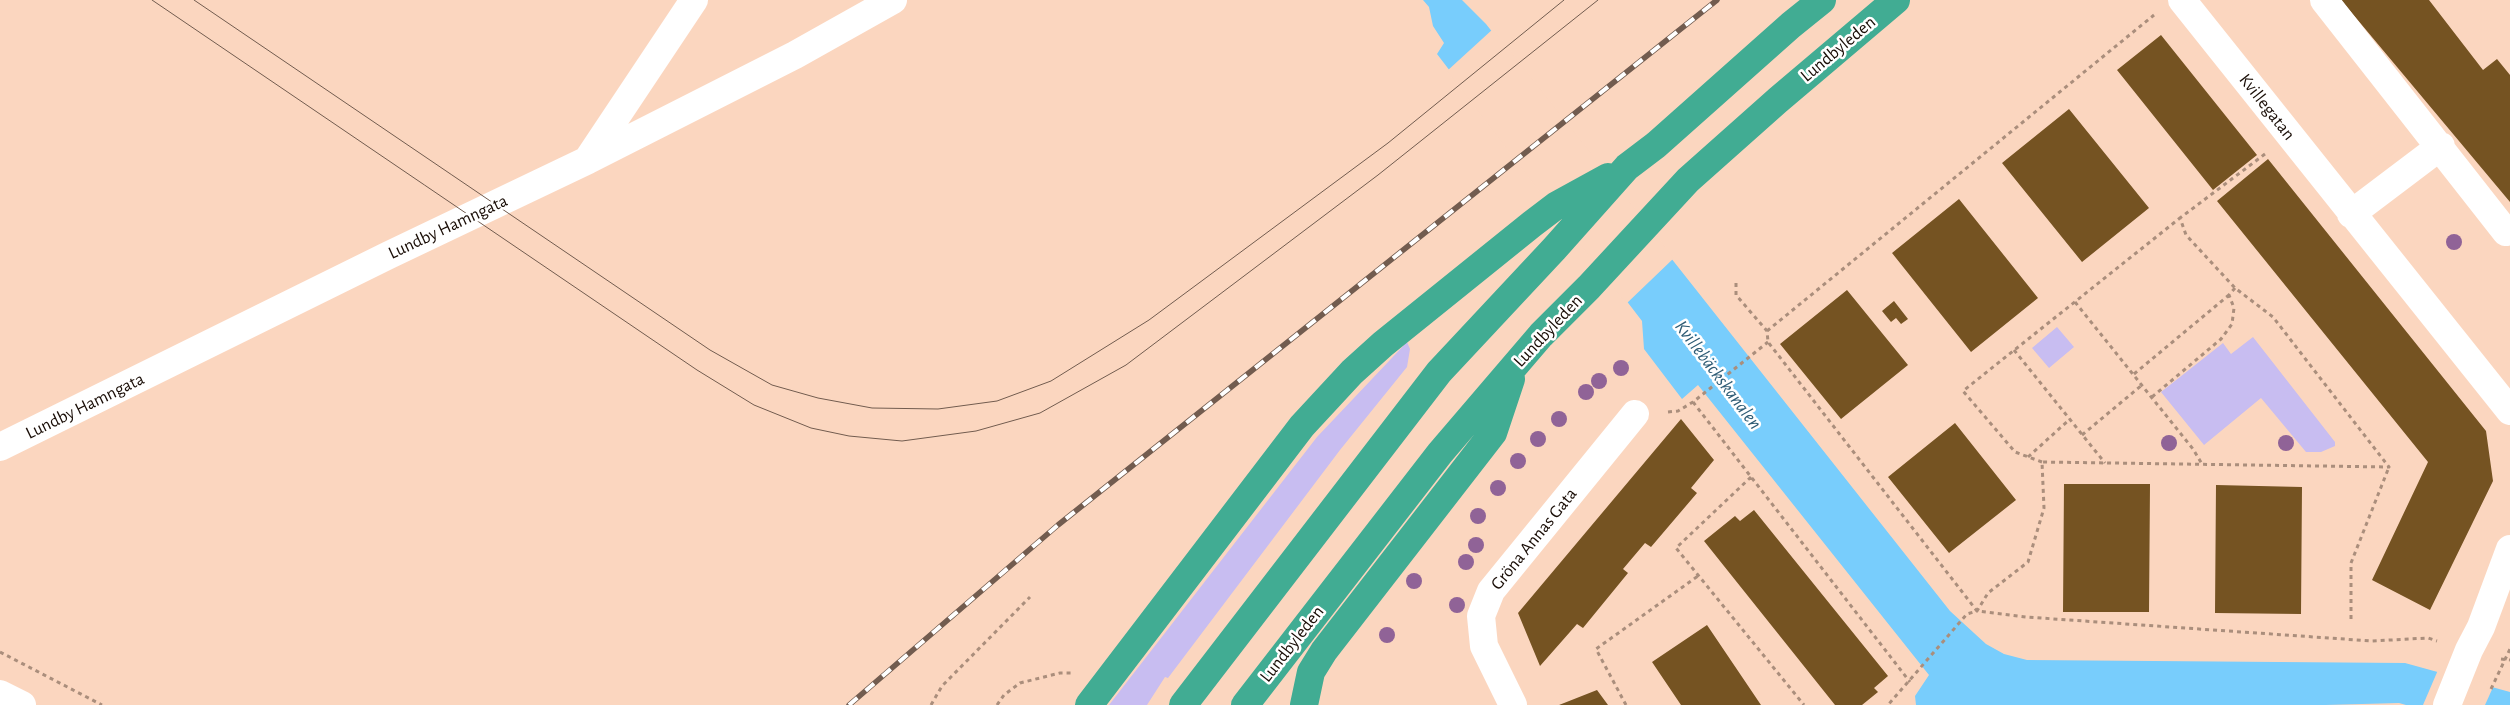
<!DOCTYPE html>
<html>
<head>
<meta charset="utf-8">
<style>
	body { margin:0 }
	canvas { display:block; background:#fbd6bf }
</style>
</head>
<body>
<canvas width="2510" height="705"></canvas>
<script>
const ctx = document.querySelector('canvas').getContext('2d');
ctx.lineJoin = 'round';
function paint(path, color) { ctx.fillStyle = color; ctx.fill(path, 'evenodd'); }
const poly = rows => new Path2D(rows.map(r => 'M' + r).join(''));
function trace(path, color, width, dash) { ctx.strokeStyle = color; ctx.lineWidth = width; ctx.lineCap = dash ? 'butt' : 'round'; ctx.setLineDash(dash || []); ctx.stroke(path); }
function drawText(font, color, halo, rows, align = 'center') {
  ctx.font = font + ' "Alegreya Sans",sans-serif'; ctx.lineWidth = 5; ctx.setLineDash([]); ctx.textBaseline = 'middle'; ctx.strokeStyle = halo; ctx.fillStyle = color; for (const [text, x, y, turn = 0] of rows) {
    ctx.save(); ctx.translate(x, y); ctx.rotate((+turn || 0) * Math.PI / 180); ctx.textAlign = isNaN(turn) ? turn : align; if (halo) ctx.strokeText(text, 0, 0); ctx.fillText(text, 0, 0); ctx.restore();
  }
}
paint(poly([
	[2057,327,2074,347,2049,368,2032,348],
	[2253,337,2335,442,2335,446,2321,452,2306,452,2261,398,2204,445,2161,392,2223,343,2231,354],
	[1407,342,1410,349,1407,367,1340,450,1168,678,1165,677,1147,705,1109,705,1317,437]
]), '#c8bdf1');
paint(poly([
	[1423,0,1462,0,1486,24,1950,611,1986,644,2004,654,2027,660,2405,663,2510,692,2510,705,2406,705,2399,703,2325,705,1916,705,1915,696,1929,675,1698,385,1682,399,1644,349,1642,321,1437,54,1444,43,1433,26,1429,7]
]), '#78cdfc');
paint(poly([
	[1493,29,1674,258,1626,304,1447,71],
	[2438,670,2494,685,2485,705,2423,705]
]), '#fbd6bf');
paint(poly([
	[2341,0,2429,0,2483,70,2497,59,2510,75,2510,202],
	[2161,35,2257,155,2213,190,2117,70],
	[2069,109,2149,208,2082,262,2002,163],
	[2268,159,2486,431,2493,481,2430,610,2372,580,2428,462,2217,201],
	[1959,199,2038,298,1971,352,1892,253],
	[1847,290,1908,365,1841,419,1780,344],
	[1894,301,1908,319,1901,324,1896,318,1891,322,1882,311],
	[1681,419,1714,460,1691,488,1697,493,1651,547,1645,543,1623,569,1628,573,1583,628,1577,624,1540,666,1518,613],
	[1955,423,2016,500,1949,553,1888,477],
	[2064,484,2150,484,2149,612,2063,612],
	[2216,485,2302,487,2301,614,2215,613],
	[1754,510,1888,676,1874,688,1878,692,1862,705,1835,705,1704,541,1735,516,1740,521],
	[1707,625,1761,705,1681,705,1652,662],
	[1597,690,1608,705,1559,705]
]), '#755322');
trace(poly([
	[2265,154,2180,218,2186,235,2235,288,2273,317,2389,467,2042,462,2044,508,2028,562,1988,593,1977,611,2026,617,2372,641,2428,638,2437,641],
	[1736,283,1736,295,1767,331,1768,342,1977,611,1967,614,1888,705],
	[2075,302,2193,449,2202,464],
	[1767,331,2154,15],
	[2014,350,2105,463],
	[2134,374,2229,295],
	[2152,397,2221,339,2232,324,2234,308,2229,295,2235,288],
	[1693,402,1910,682],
	[1668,412,1678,411,1693,402,1768,342],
	[2082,435,2142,385],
	[2028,457,2070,419],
	[2042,462,2015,452,1963,391,2180,218],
	[1751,477,1676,548,1804,705],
	[2351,619,2351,563,2389,467],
	[0,652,102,705],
	[2501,659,2510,660],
	[2491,689,2510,649],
	[931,705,942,686,1030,597],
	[997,705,1004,695,1020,683,1060,673,1073,673],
	[1626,705,1596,649,1698,576]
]), '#aa8e7c', 3, [4, 4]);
trace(poly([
	[2182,0,2510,411],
	[2324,0,2506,232],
	[588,159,694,0],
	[2351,214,2441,146],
	[0,447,389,255,588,160,795,55,893,0],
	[0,694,22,705],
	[1513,705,1484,646,1481,616,1491,591,1635,414],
	[2447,705,2469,650,2481,627,2510,549]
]), '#fff', 28);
trace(poly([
	[1089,705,1302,426,1352,372,1383,344,1532,224,1557,205,1608,177],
	[1183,705,1439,372,1554,249,1627,167,1656,145,1791,25,1822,0],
	[1245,705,1440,453,1541,335,1589,287,1688,180,1778,100,1896,0],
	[1304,705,1311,672,1324,651,1493,433,1511,379]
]), '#41ac93', 28);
trace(poly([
	[152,0,697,370,754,405,811,428,849,436,902,441,976,431,1040,413,1126,365,1378,175,1598,0],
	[194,0,710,350,772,385,818,398,872,408,938,409,997,401,1051,381,1149,320,1388,143,1564,0]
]), '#725c4f', 1);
const rail = poly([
	[849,705,1058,525,1717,0]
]);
trace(rail, '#725c4f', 5.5);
trace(rail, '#fff', 4, [11]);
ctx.fillStyle = '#906397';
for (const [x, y] of [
	[2454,242],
	[1621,368],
	[1599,381],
	[1586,392],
	[1559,419],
	[1538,439],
	[2169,443],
	[2286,443],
	[1518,461],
	[1498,488],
	[1478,516],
	[1476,545],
	[1466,562],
	[1414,581],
	[1457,605],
	[1387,635]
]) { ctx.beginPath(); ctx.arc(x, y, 8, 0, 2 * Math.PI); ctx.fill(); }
drawText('18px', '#180c05', '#fff', [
	["Lundbyleden",1838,49,-40],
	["Kvillegatan",2267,107,52],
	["Lundby Hamngata",448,227,-25],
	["Lundbyleden",1548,331,-47],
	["Lundby Hamngata",85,406,-26],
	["Gröna Annas Gata",1534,539,-51],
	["Lundbyleden",1292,644,-52]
]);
drawText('italic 19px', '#2e5c75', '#fff', [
	["Kvillebäckskanalen",1718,375,53]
]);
</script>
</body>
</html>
